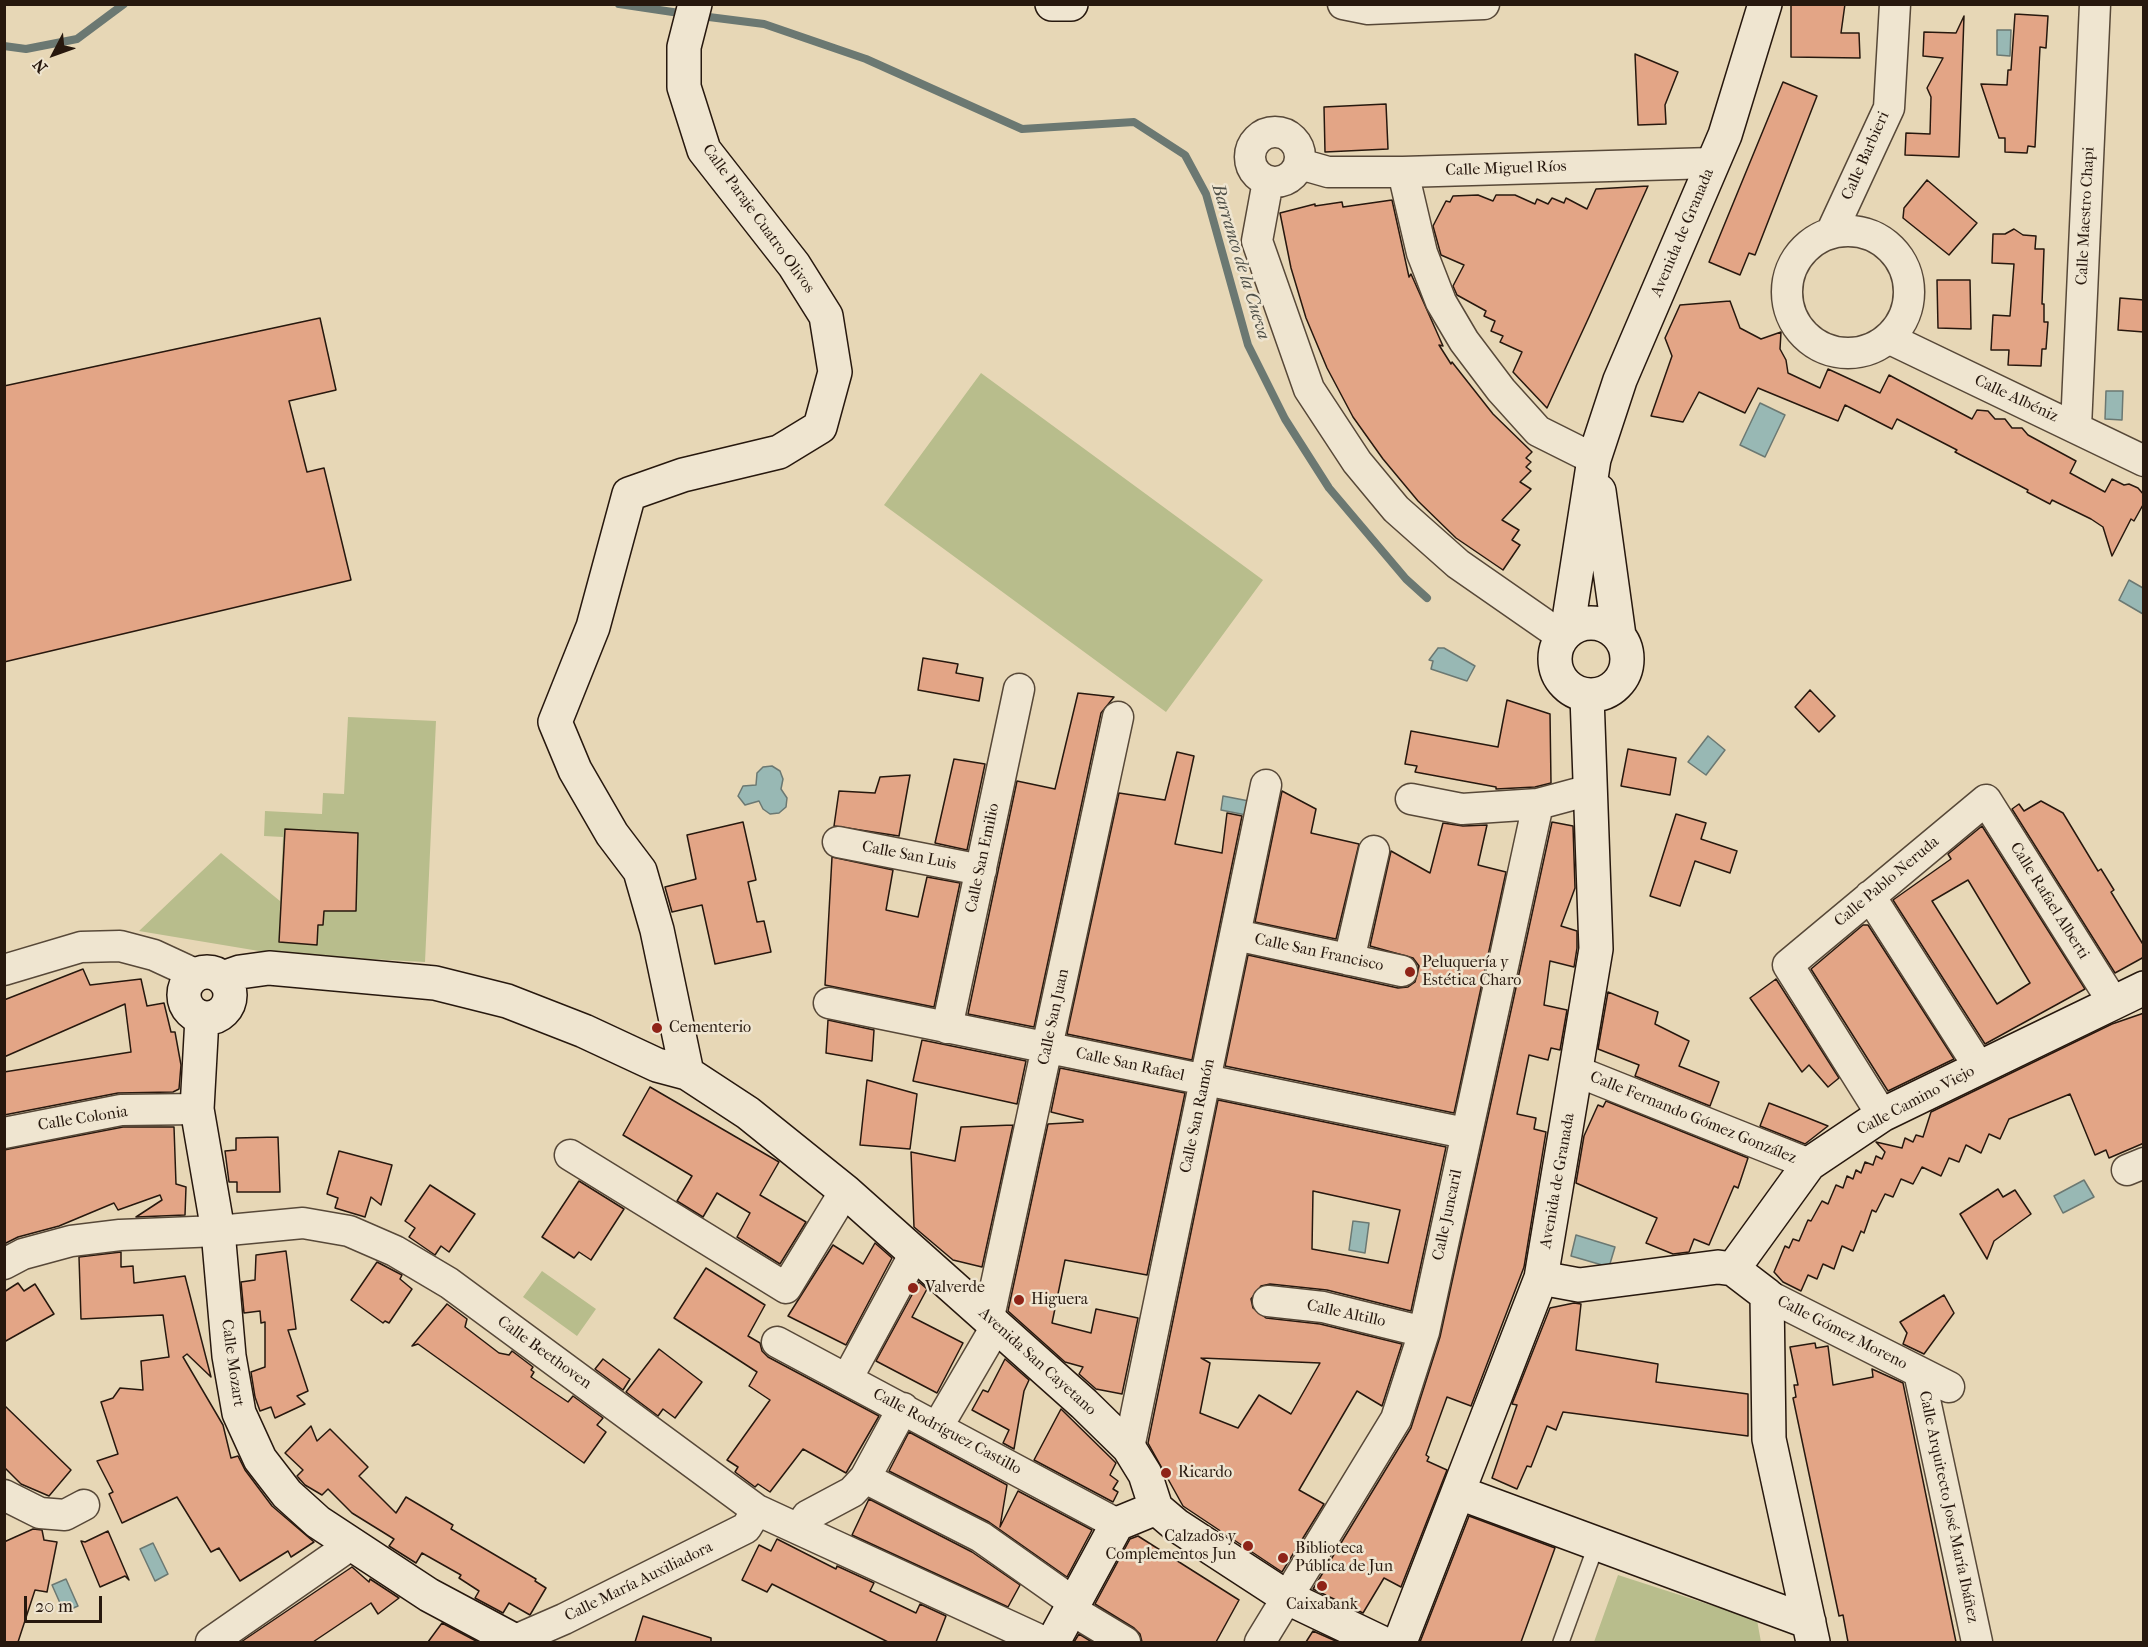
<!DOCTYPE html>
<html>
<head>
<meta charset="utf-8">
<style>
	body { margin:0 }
	#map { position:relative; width:2148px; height:1647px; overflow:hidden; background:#e7d7b6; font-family:"IM FELL French Canon",serif }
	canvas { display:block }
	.frame { position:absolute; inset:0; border:6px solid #27180e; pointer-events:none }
	.north { position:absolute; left:24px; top:24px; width:60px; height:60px; -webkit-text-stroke:4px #efe5d0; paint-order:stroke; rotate:229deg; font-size:16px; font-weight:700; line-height:24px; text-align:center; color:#27180e }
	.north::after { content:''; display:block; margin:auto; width:21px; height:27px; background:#27180e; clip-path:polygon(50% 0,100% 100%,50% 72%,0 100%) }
	.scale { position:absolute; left:24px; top:1596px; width:78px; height:27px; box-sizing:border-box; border:3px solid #27180e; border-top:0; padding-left:8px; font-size:18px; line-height:21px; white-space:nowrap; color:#27180e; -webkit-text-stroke:4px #efe5d0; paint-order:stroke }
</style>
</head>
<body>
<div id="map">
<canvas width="2148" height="1647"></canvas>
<div class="frame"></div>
<div class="north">N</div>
<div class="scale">20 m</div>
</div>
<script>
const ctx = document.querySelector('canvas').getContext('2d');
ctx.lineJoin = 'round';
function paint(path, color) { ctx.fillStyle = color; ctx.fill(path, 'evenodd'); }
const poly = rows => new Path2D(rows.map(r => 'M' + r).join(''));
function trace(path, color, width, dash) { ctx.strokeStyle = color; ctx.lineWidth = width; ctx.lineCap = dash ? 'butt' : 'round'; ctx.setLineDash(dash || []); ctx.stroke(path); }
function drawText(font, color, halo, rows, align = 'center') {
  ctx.font = font + ' "IM FELL French Canon",serif'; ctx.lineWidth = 5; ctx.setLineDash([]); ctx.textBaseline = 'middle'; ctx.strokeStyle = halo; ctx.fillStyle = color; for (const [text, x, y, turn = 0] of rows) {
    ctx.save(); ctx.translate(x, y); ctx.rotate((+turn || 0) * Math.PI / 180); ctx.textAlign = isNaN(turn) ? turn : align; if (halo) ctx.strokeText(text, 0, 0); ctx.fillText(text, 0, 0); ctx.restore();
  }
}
paint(poly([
	[981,373,1263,580,1166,712,884,505],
	[348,717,436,721,425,962,277,954,139,931,221,853,280,901,283,837,264,836,265,811,322,814,323,793,344,794],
	[542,1271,596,1309,577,1336,523,1297],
	[1618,1575,1757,1620,1761,1642,1594,1642]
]), '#b8bd8c');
const water = poly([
	[1997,30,2011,30,2010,56,1997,55,1997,30],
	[2106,391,2123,391,2122,420,2105,419,2106,391],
	[1760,403,1785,415,1765,457,1740,445,1760,403],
	[2129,580,2143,588,2143,614,2119,600,2129,580],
	[1438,648,1444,648,1475,666,1467,681,1431,669,1433,661,1429,660,1438,648],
	[1708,736,1725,750,1706,775,1688,762,1708,736],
	[772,766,780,771,783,779,781,789,787,798,786,807,779,813,770,814,763,809,759,801,745,805,738,796,743,786,756,785,757,773,763,767,772,766],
	[1223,796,1249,801,1246,815,1221,810,1223,796],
	[2084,1180,2094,1197,2063,1213,2054,1196,2084,1180],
	[1353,1221,1369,1223,1365,1253,1349,1250,1353,1221],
	[1576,1235,1615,1247,1609,1267,1571,1256,1576,1235],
	[153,1543,168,1574,155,1581,140,1549,153,1543],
	[66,1579,78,1606,64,1612,52,1585,66,1579]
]);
paint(water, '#98b8b4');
trace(water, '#6b7872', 1.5);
trace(poly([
	[619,4,686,14],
	[701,16,764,24,866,59,1022,129,1134,122,1185,155,1206,194,1248,345,1285,419,1329,488,1406,579,1427,598],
	[4,46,26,49,77,39,124,4]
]), '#6b7872', 8);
const building = poly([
	[1791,4,1845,4,1841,33,1859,33,1860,58,1791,57,1791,4],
	[2015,14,2048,16,2046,48,2040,47,2035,147,2028,146,2027,153,2005,152,2005,138,1999,138,1981,84,2007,85,2008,70,2011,70,2015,14],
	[1964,16,1959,157,1905,155,1906,133,1930,134,1931,97,1927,88,1943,58,1923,56,1924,32,1956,33,1964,16],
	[1635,54,1678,72,1665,105,1666,124,1638,125,1635,54],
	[1783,82,1817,96,1755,255,1749,253,1740,275,1709,262,1783,82],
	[1386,104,1388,149,1325,152,1324,107,1386,104],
	[1927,180,1977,223,1949,255,1903,218,1904,208,1927,180],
	[1648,186,1589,317,1547,408,1513,372,1522,352,1500,342,1503,336,1491,331,1495,321,1484,316,1486,311,1457,295,1453,286,1464,265,1441,255,1433,226,1446,201,1450,202,1453,196,1478,195,1493,201,1496,195,1515,195,1535,204,1537,199,1548,204,1552,198,1564,203,1566,198,1587,209,1596,189,1648,186],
	[1392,200,1409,277,1411,274,1443,346,1439,345,1451,364,1452,362,1493,414,1532,452,1526,458,1531,462,1526,467,1531,471,1520,482,1531,489,1502,520,1519,530,1512,540,1520,545,1503,570,1456,538,1418,501,1383,459,1353,417,1327,368,1306,318,1291,268,1280,213,1315,204,1315,206,1342,202,1343,207,1392,200],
	[2014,229,2023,235,2036,236,2035,249,2044,249,2042,304,2044,304,2044,322,2048,322,2046,349,2042,349,2041,366,2008,365,2009,350,1991,350,1993,315,2010,316,2014,264,1992,263,1993,234,2005,234,2014,229],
	[1937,280,1970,280,1971,329,1938,328,1937,280],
	[2120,298,2144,300,2144,332,2118,330,2120,298],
	[1730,301,1740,328,1761,339,1781,332,1780,349,1786,360,1788,373,1820,388,1828,369,1880,393,1889,375,1972,419,1977,410,1988,411,1995,419,2005,419,2012,428,2022,428,2028,435,2076,461,2070,473,2105,492,2112,479,2124,485,2129,484,2138,488,2144,495,2144,503,2134,521,2131,519,2112,556,2103,527,2091,519,2052,500,2050,504,2027,492,2028,490,1955,452,1957,450,1897,419,1892,429,1845,405,1838,421,1758,388,1745,413,1699,392,1683,422,1651,416,1672,356,1665,338,1680,305,1730,301],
	[320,318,336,390,289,401,307,472,324,468,351,580,4,662,4,386,320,318],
	[923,658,958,664,956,673,983,678,979,701,918,690,923,658],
	[1810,690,1835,716,1819,732,1795,707,1810,690],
	[1078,693,1114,697,1101,713,1034,1027,968,1014,1017,781,1055,789,1078,693],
	[1507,700,1550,714,1551,783,1535,787,1496,789,1496,787,1415,772,1417,766,1405,764,1411,731,1498,747,1507,700],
	[1628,749,1676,758,1670,795,1621,786,1628,749],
	[1177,752,1194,756,1175,844,1222,853,1227,813,1242,816,1192,1060,1067,1034,1119,793,1165,800,1177,752],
	[954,759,985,764,967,850,935,843,954,759],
	[910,775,899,836,834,826,839,791,875,793,880,777,910,775],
	[1282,791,1316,809,1311,833,1359,844,1336,939,1255,922,1282,791],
	[2041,801,2063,813,2098,871,2101,869,2114,890,2111,892,2144,946,2144,957,2115,973,2012,809,2019,804,2024,811,2041,801],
	[1676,814,1706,823,1701,839,1737,851,1730,873,1695,861,1680,906,1650,896,1676,814],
	[743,822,756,880,748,882,757,922,764,921,771,952,715,964,702,905,672,912,665,887,696,879,687,835,743,822],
	[1552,822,1573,826,1575,888,1561,926,1577,931,1577,948,1574,967,1550,961,1544,1005,1567,1010,1560,1050,1551,1048,1548,1060,1529,1055,1517,1114,1536,1118,1534,1129,1546,1132,1524,1267,1471,1406,1447,1397,1426,1455,1429,1457,1427,1461,1447,1470,1401,1587,1384,1578,1363,1613,1313,1589,1411,1428,1440,1337,1552,822],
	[1443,823,1463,826,1487,825,1478,865,1506,872,1454,1113,1225,1066,1248,955,1398,988,1408,987,1415,982,1419,966,1413,958,1370,946,1391,851,1430,873,1443,823],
	[1982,826,2085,989,1985,1044,1893,900,1951,859,1948,854,1982,826],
	[1968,880,2030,983,1997,1004,1932,901,1968,880],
	[285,829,358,833,356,911,324,911,323,925,318,925,317,945,279,942,285,829],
	[832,857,893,870,886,910,918,917,927,877,960,883,934,1007,825,985,832,857],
	[1863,925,1868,925,1954,1059,1888,1091,1811,969,1863,925],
	[83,969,90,985,141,979,147,1006,164,1003,171,1032,175,1032,181,1065,179,1089,173,1092,118,1093,4,1115,4,1072,131,1052,125,1004,4,1057,4,1000,83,969],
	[1776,979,1839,1078,1828,1087,1809,1065,1802,1072,1750,998,1776,979],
	[1608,992,1658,1012,1655,1024,1689,1041,1679,1066,1719,1082,1710,1106,1635,1076,1639,1065,1598,1049,1608,992],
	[2144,1013,2144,1143,2109,1158,2106,1150,2095,1155,2070,1094,2009,1119,2000,1139,1989,1134,1981,1153,1966,1145,1959,1162,1949,1158,1941,1176,1922,1167,1913,1184,1901,1179,1893,1197,1885,1194,1876,1212,1872,1210,1864,1233,1861,1231,1853,1251,1842,1246,1834,1269,1823,1264,1817,1279,1808,1275,1801,1291,1783,1282,1774,1272,1785,1246,1789,1248,1793,1239,1799,1241,1808,1220,1811,1221,1822,1201,1828,1204,1836,1185,1843,1188,1847,1176,1853,1179,1856,1170,1861,1173,1865,1162,1873,1165,1876,1156,1882,1159,1885,1152,1876,1142,1902,1148,1905,1138,1913,1142,1916,1135,1923,1137,1931,1112,2112,1024,2144,1013],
	[828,1020,874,1030,872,1061,826,1053,828,1020],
	[922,1040,1026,1061,1017,1104,913,1081,922,1040],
	[1060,1068,1185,1093,1147,1275,1065,1260,1052,1323,1091,1333,1096,1309,1138,1318,1122,1394,1096,1389,1079,1374,1083,1367,1065,1362,1008,1311,1048,1124,1083,1122,1083,1120,1051,1112,1060,1068],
	[867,1080,917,1094,910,1149,860,1145,867,1080],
	[650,1087,779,1162,760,1195,806,1222,780,1264,737,1237,750,1213,717,1193,703,1217,677,1201,692,1176,623,1135,650,1087],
	[1218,1100,1446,1147,1411,1311,1327,1290,1270,1284,1261,1286,1251,1299,1253,1308,1266,1318,1320,1324,1402,1344,1382,1406,1357,1391,1299,1490,1324,1504,1282,1572,1183,1506,1148,1443,1218,1100],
	[1313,1191,1400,1210,1388,1263,1312,1249,1313,1191],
	[1201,1358,1320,1363,1291,1414,1259,1395,1238,1428,1200,1413,1210,1363,1201,1358],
	[1606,1101,1748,1158,1738,1188,1734,1186,1709,1245,1694,1239,1689,1252,1673,1254,1646,1243,1657,1218,1576,1183,1584,1136,1598,1105,1603,1107,1606,1101],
	[1769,1103,1808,1118,1828,1126,1805,1144,1760,1126,1769,1103],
	[1013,1125,982,1267,953,1260,914,1227,911,1152,955,1161,961,1127,1013,1125],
	[123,1127,174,1127,176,1184,186,1187,185,1215,136,1217,162,1200,160,1195,118,1210,114,1203,59,1226,18,1237,4,1244,4,1150,123,1127],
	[278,1137,280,1192,237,1192,237,1182,229,1182,225,1151,236,1150,236,1138,278,1137],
	[339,1151,392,1165,381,1205,371,1197,365,1217,335,1208,338,1198,327,1194,339,1151],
	[579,1181,624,1209,591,1260,579,1252,574,1258,542,1237,579,1181],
	[430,1185,475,1214,449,1252,441,1246,435,1255,409,1237,415,1228,405,1221,430,1185],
	[1998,1189,2003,1197,2015,1190,2031,1214,1994,1241,1987,1259,1960,1214,1998,1189],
	[875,1243,892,1258,846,1345,788,1316,833,1245,863,1264,875,1243],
	[286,1251,296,1329,288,1330,308,1391,297,1396,305,1404,275,1418,271,1407,260,1411,255,1397,251,1372,265,1367,265,1322,261,1323,260,1311,244,1313,241,1282,255,1280,256,1255,286,1251],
	[121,1252,121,1267,133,1266,134,1283,185,1276,211,1377,187,1354,183,1357,223,1425,231,1458,238,1456,245,1470,272,1506,314,1542,291,1557,288,1551,240,1581,219,1548,211,1552,177,1497,122,1523,109,1494,113,1492,97,1461,118,1454,101,1402,113,1398,120,1388,143,1390,141,1361,169,1357,163,1315,81,1319,79,1257,121,1252],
	[377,1262,402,1275,400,1279,412,1289,389,1323,385,1321,383,1323,351,1300,377,1262],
	[706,1268,765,1305,748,1336,760,1343,762,1351,768,1357,879,1416,846,1473,803,1449,770,1492,758,1484,755,1487,735,1472,738,1467,727,1460,770,1400,749,1386,757,1372,674,1318,706,1268],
	[919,1282,927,1289,912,1317,963,1343,937,1393,876,1361,919,1282],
	[18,1283,24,1291,35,1284,54,1314,4,1342,4,1292,18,1283],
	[1944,1295,1954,1313,1924,1354,1903,1344,1907,1333,1900,1322,1944,1295],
	[1574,1303,1581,1304,1576,1350,1658,1364,1656,1382,1748,1394,1748,1436,1563,1412,1556,1430,1547,1426,1531,1467,1527,1466,1517,1489,1492,1478,1517,1405,1512,1404,1550,1308,1574,1303],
	[447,1304,467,1319,465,1327,499,1353,509,1355,512,1351,533,1367,531,1370,534,1372,531,1377,568,1402,573,1396,603,1418,597,1425,606,1432,584,1463,418,1344,412,1346,447,1304],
	[1815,1343,1816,1348,1828,1346,1833,1385,1873,1377,1872,1369,1903,1383,1956,1642,1848,1642,1843,1615,1839,1616,1793,1398,1796,1397,1794,1385,1798,1385,1790,1347,1815,1343],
	[659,1349,702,1382,675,1418,663,1409,658,1416,626,1392,659,1349],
	[603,1359,630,1379,623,1390,595,1369,603,1359],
	[1005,1359,1029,1380,1024,1391,1014,1449,1003,1443,1009,1430,972,1410,983,1390,988,1392,1005,1359],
	[4,1405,71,1470,49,1496,21,1484,4,1467,4,1405],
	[1061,1409,1116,1463,1110,1475,1118,1481,1113,1489,1118,1492,1113,1502,1034,1460,1061,1409],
	[311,1426,317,1441,330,1429,368,1467,359,1476,396,1513,406,1497,453,1525,451,1529,536,1579,535,1581,546,1588,530,1615,509,1603,503,1613,475,1598,479,1591,459,1578,461,1575,422,1553,416,1563,389,1546,394,1539,352,1513,328,1489,322,1495,305,1485,297,1476,303,1470,285,1453,311,1426],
	[909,1432,1007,1485,1000,1527,1018,1491,1092,1530,1067,1577,989,1522,889,1471,909,1432],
	[869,1499,972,1552,1020,1585,1008,1607,852,1535,869,1499],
	[1469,1516,1555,1548,1521,1642,1420,1642,1469,1516],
	[33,1529,42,1530,44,1540,57,1542,47,1592,35,1590,18,1642,4,1642,4,1542,33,1529],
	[108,1531,129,1580,125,1576,100,1587,81,1541,85,1542,108,1531],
	[1138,1536,1239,1600,1216,1642,1142,1642,1140,1634,1134,1628,1095,1604,1130,1539,1138,1536],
	[777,1539,836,1569,837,1566,874,1583,870,1591,916,1613,920,1604,946,1616,936,1642,888,1642,772,1584,767,1592,742,1580,759,1545,771,1551,777,1539],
	[352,1567,369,1582,370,1579,399,1598,378,1614,371,1603,313,1642,241,1642,352,1567],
	[643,1616,711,1638,711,1642,635,1642,643,1616],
	[442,1623,478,1642,428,1642,442,1623],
	[1313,1631,1338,1642,1306,1642,1313,1631],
	[1079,1634,1092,1642,1074,1642,1079,1634]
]);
paint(building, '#e3a586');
trace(building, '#27180e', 1.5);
const lane = poly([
	[1561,1642,1597,1543]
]);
const street = poly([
	[1343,4,1368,9,1484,4],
	'1250 157a25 25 0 1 1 50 0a25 25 0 1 1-50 0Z',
	[1300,164,1328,172,1403,172,1712,163],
	[1403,172,1422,253,1441,302,1464,341,1501,390,1538,431,1594,459],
	[1268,181,1257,241,1309,389,1357,462,1396,509,1458,564,1563,637],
	'1787 292a61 61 0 1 1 122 0a61 61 0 1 1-122 0Z',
	[1831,233,1889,108,1895,4],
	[1888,338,2144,461],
	[2076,427,2095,4],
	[1411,799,1462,809,1538,804,1590,790],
	[838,842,981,870],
	[1870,896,1979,1067],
	[1236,935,1402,971],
	[1349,960,1374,851],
	[4,970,81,947,120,946,154,955,195,974],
	[829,1003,1465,1133],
	[947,1028,1019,689],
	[1576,1071,1809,1164],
	[1882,1115,1788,965,1986,800,2113,1002],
	[4,1133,121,1110,197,1109],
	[570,1155,786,1288,845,1191],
	[2127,1170,2144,1163],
	[4,1264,23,1254,71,1241,120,1235,218,1231,303,1223,349,1231,395,1251,449,1283,757,1510,1044,1642],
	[1767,1295,1949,1387],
	[1268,1301,1323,1307,1424,1332],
	[989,1317,1118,717],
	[777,1342,1117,1524],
	[1919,1372,1977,1642],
	[847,1379,915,1253],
	[938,1426,997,1325],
	[1129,1448,1266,785],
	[865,1478,981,1537,1073,1602],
	[4,1495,40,1513,65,1515,84,1505],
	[800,1529,807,1516,852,1492,865,1478,903,1408],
	[1070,1609,1125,1642],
	[211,1642,352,1544],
	[511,1642,564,1619,746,1528,757,1510],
	[1260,1642,1396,1419,1424,1332,1538,804]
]);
const secondary = poly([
	[1052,4,1071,4],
	[1599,491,1619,636],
	'1555 659a36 36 0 1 1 72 0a36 36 0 1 1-72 0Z',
	[1567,632,1594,459,1620,380,1725,135,1765,4],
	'184 995a23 23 0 1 1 46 0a23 23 0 1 1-46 0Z',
	[223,978,240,972,269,968,435,983,507,1001,584,1031,657,1065,687,1073,748,1113,845,1191,1084,1404,1129,1448,1145,1474,1156,1508,1176,1525,1288,1598,1380,1642],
	[202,1018,197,1109,218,1231,229,1356,239,1413,260,1459,287,1494,318,1522,429,1595,517,1642],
	[687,1073,657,930,640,871,612,834,575,770,555,722,593,627,629,494,683,475,779,452,820,427,835,372,826,316,794,265,704,150,684,87,684,47,695,4],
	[1733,1269,1809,1164,1882,1115,2144,988],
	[1541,1278,1579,1285,1718,1267,1733,1269,1767,1295,1769,1439,1813,1642],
	[1460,1493,1809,1622],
	[1053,1642,1117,1524,1156,1508],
	[1400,1642,1541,1278,1596,949,1587,696]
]);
trace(lane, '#574838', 18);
trace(street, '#574838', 33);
trace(secondary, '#27180e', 36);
trace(lane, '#efe5d0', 15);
trace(street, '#efe5d0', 30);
trace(secondary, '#efe5d0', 33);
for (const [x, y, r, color] of [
	[1410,972,6,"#8f2418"],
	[657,1028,6,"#8f2418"],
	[913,1288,6,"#8f2418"],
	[1019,1300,6,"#8f2418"],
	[1166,1473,6,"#8f2418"],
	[1248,1546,6,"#8f2418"],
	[1283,1558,6,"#8f2418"],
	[1322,1586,6,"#8f2418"]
]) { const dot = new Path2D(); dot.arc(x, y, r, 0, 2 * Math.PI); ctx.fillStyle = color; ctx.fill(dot); trace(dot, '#efe5d0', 2); }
drawText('16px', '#27180e', '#efe5d0', [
	["Calle Barbieri",1866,156,-66],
	["Calle Miguel Ríos",1506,169,-2],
	["Calle Maestro Chapi",2086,216,-87],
	["Calle Paraje Cuatro Olivos",758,219,54],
	["Avenida de Granada",1683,233,-67],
	["Calle Albéniz",2016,399,25],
	["Calle San Luis",909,856,11],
	["Calle San Emilio",983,858,-78],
	["Calle Pablo Neruda",1887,882,-40],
	["Calle Rafael Alberti",2049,901,58],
	["Calle San Francisco",1319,953,12],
	["Calle San Juan",1054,1017,-78],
	["Calle San Rafael",1130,1065,12],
	["Calle Camino Viejo",1916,1101,-28],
	["Calle San Ramón",1198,1116,-78],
	["Calle Fernando Gómez González",1693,1118,22],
	["Calle Colonia",83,1119,-9],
	["Avenida de Granada",1558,1181,-80],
	["Calle Juncaril",1448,1215,-78],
	["Calle Altillo",1346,1314,12],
	["Calle Gómez Moreno",1842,1333,27],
	["Calle Beethoven",544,1353,36],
	["Avenida San Cayetano",1037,1362,42],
	["Calle Mozart",232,1363,82],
	["Calle Rodríguez Castillo",947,1432,28],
	["Calle Arquitecto José María Ibáñez",1948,1507,78],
	["Calle María Auxiliadora",639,1582,-26]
]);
drawText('16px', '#27180e', '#efe5d0', [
	["Peluquería y",1422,963],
	["Estética Charo",1422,981],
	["Cementerio",669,1028],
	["Valverde",925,1288],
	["Higuera",1031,1300],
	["Ricardo",1178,1473],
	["Calzados y",1236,1537,"right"],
	["Complementos Jun",1236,1555,"right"],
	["Biblioteca",1295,1549],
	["Pública de Jun",1295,1567],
	["Caixabank",1322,1605,"center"]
], 'left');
drawText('italic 18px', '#4f5048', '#efe5d0', [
	["Barranco de la Cueva",1240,262,73]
]);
</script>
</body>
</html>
